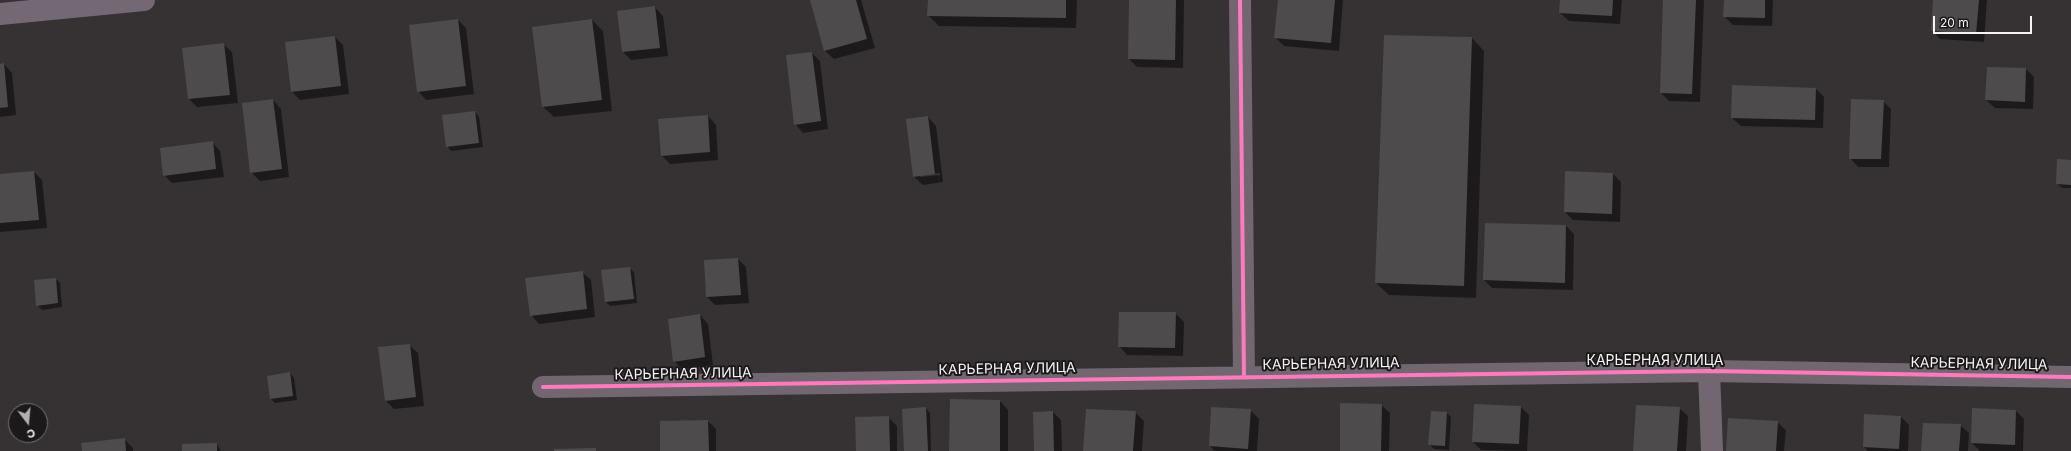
<!DOCTYPE html>
<html>
<head>
<meta charset="utf-8">
<style>
	body { margin:0 }
	#map { position:relative; width:2071px; height:451px; overflow:hidden; background:#363234; font-family:Inter,sans-serif }
	canvas { display:block }
	.north { position:absolute; left:8px; top:403px; width:40px; height:40px; box-sizing:border-box; background:#1c191b; border:1px solid #747072; border-radius:50%; rotate:164deg; font-size:11px; font-weight:700; line-height:16px; text-align:center; color:#f7f3f5 }
	.north::after { content:''; display:block; margin:auto; width:14px; height:18px; background:#b3afb1; clip-path:polygon(50% 0,100% 100%,50% 72%,0 100%) }
	.scale { position:absolute; left:1933px; top:16px; width:99px; height:18px; box-sizing:border-box; border:2px solid #f7f3f5; border-top:0; padding-left:5px; font-size:12px; line-height:14px; white-space:nowrap; color:#f7f3f5; -webkit-text-stroke:3px #1c191b; paint-order:stroke }
</style>
</head>
<body>
<div id="map">
<canvas width="2071" height="451"></canvas>
<div class="north">С</div>
<div class="scale">20 m</div>
</div>
<script>
const ctx = document.querySelector('canvas').getContext('2d');
ctx.lineJoin = 'round';
function paint(path, color) { ctx.fillStyle = color; ctx.fill(path, 'evenodd'); }
const poly = rows => new Path2D(rows.map(r => 'M' + r).join(''));
function trace(path, color, width, dash) { ctx.strokeStyle = color; ctx.lineWidth = width; ctx.lineCap = dash ? 'butt' : 'round'; ctx.setLineDash(dash || []); ctx.stroke(path); }
function drawText(font, color, halo, rows, align = 'center') {
  ctx.font = font + ' Inter,sans-serif'; ctx.lineWidth = 4; ctx.setLineDash([]); ctx.textBaseline = 'middle'; ctx.strokeStyle = halo; ctx.fillStyle = color; for (const [text, x, y, turn = 0] of rows) {
    ctx.save(); ctx.translate(x, y); ctx.rotate((+turn || 0) * Math.PI / 180); ctx.textAlign = isNaN(turn) ? turn : align; if (halo) ctx.strokeText(text, 0, 0); ctx.fillText(text, 0, 0); ctx.restore();
  }
}
paint(poly([
	[815,0,861,0,875,48,834,59,825,51],
	[929,0,1077,0,1076,28,939,26,928,15],
	[1130,0,1184,0,1183,68,1137,67,1129,59],
	[1279,0,1343,0,1339,51,1284,46,1275,37],
	[1561,0,1622,0,1620,24,1569,21,1560,13],
	[1664,0,1704,0,1700,102,1669,101,1661,93],
	[1725,0,1773,0,1772,26,1733,25,1724,16],
	[1934,0,1987,0,1984,42,1940,39,1932,30],
	[655,7,663,16,668,56,631,60,623,52,618,12],
	[458,20,466,28,474,94,426,100,418,91],
	[592,20,603,31,612,111,554,117,543,107],
	[1385,36,1472,38,1484,51,1476,298,1389,295,1376,283],
	[335,37,343,45,349,94,300,100,292,92],
	[223,44,232,52,238,103,197,107,189,99],
	[812,53,820,61,828,129,803,133,795,124],
	[4,64,12,73,16,115,0,117,0,65],
	[2026,69,2034,77,2033,109,1995,108,1986,100],
	[1816,89,1824,97,1823,128,1741,126,1732,118],
	[273,100,281,109,289,177,260,181,251,172],
	[1883,101,1891,109,1889,167,1858,167,1850,158],
	[475,112,479,117,483,147,451,151,447,146],
	[708,116,716,125,718,160,670,164,662,156],
	[928,117,936,126,943,182,923,185,914,177],
	[940,173,940,175,920,177,920,175],
	[212,142,220,151,224,177,172,183,164,175],
	[2071,161,2071,188,2062,188,2057,184],
	[34,172,42,180,47,228,0,232,0,175],
	[1566,172,1613,174,1621,182,1620,222,1573,220,1565,212],
	[1486,224,1566,226,1574,234,1573,290,1492,288,1484,280],
	[738,259,746,267,749,303,715,305,707,297],
	[629,268,634,272,637,303,610,306,606,302],
	[582,272,591,280,595,317,539,324,531,315],
	[56,279,60,283,62,307,42,310,37,305],
	[1175,313,1184,322,1183,356,1127,355,1119,346],
	[700,315,708,324,713,365,682,369,674,361],
	[409,345,418,353,424,406,394,409,386,401],
	[290,373,294,378,297,400,275,403,270,398],
	[1000,401,1008,410,1008,451,950,451],
	[1381,405,1390,413,1389,451,1341,451],
	[1521,407,1529,415,1527,451,1481,450,1473,442],
	[926,408,930,413,931,451,905,451],
	[1679,408,1688,416,1686,451,1634,451],
	[1973,409,2016,411,2024,419,2023,451,1980,451,1972,443],
	[1250,410,1259,419,1257,451,1215,451,1210,446],
	[1053,412,1061,420,1062,451,1035,451],
	[1135,412,1144,421,1142,451,1084,451],
	[1432,412,1447,413,1451,417,1449,450,1434,449,1430,445],
	[888,417,897,426,897,451,857,451],
	[1901,417,1909,425,1908,451,1868,451,1864,447],
	[708,421,716,429,716,451,661,451],
	[1777,422,1786,430,1784,451,1727,451],
	[1960,425,1969,433,1968,451,1922,451],
	[124,439,133,448,133,451,83,451],
	[217,444,221,451,183,451]
]), '#0007');
paint(poly([
	[810,0,856,0,867,39,824,51],
	[928,0,1066,0,1066,18,927,16],
	[1129,0,1176,0,1175,60,1128,59],
	[1278,0,1335,0,1331,43,1274,38],
	[1560,0,1613,0,1612,16,1559,13],
	[1663,0,1696,0,1692,94,1660,93],
	[1724,0,1765,0,1765,18,1723,17],
	[1933,0,1979,0,1976,34,1931,31],
	[655,6,660,48,622,52,617,11],
	[458,19,466,86,417,92,409,25],
	[592,19,602,100,542,107,532,27],
	[1384,35,1472,37,1464,286,1375,283],
	[335,36,341,86,291,92,285,42],
	[224,43,230,95,188,99,182,48],
	[812,52,821,121,794,125,786,55],
	[4,63,8,107,0,108,0,64],
	[1987,67,2026,68,2025,102,1985,100],
	[1732,85,1816,88,1815,120,1731,118],
	[273,99,282,169,250,173,242,103],
	[1851,99,1884,100,1881,159,1849,159],
	[475,111,479,143,446,147,442,115],
	[708,115,710,152,661,156,658,119],
	[928,116,935,174,913,177,906,119],
	[213,141,216,169,163,176,160,148],
	[2057,159,2071,160,2071,185,2056,184],
	[34,171,39,220,0,223,0,174],
	[1565,171,1613,173,1612,214,1564,212],
	[1485,223,1566,225,1565,283,1483,280],
	[738,258,741,295,706,297,704,260],
	[630,267,634,299,605,302,601,270],
	[583,271,587,309,530,316,525,278],
	[56,278,58,303,36,306,34,280],
	[1119,312,1176,312,1175,348,1118,347],
	[700,314,705,357,673,362,668,319],
	[410,344,416,397,385,401,378,347],
	[290,372,293,396,270,399,267,376],
	[950,399,1000,400,1000,451,949,451],
	[1340,403,1382,404,1381,451,1340,451],
	[1474,404,1521,406,1519,444,1472,442],
	[1636,405,1680,407,1677,451,1633,451],
	[926,407,928,451,904,451,902,409],
	[1211,407,1251,409,1248,449,1209,446],
	[1972,408,2016,410,2015,445,1971,443],
	[1086,409,1136,411,1133,451,1083,451],
	[1053,411,1054,451,1034,451,1033,412],
	[1431,411,1447,412,1445,446,1428,445],
	[1864,414,1901,416,1899,449,1863,447],
	[889,416,890,451,856,451,855,417],
	[1728,418,1778,421,1776,451,1726,451],
	[708,420,709,451,660,451,660,421],
	[1923,423,1961,424,1959,451,1921,451],
	[125,438,126,451,82,451,81,443],
	[217,443,217,451,182,451,182,444],
	[596,448,596,451,554,451,554,449]
]), '#4e4b4c');
trace(poly([
	[1240,0,1244,376],
	[1709,371,1712,451],
	[543,387,1709,371,2071,377]
]), '#726771', 22);
trace(poly([
	[0,14,144,0]
]), '#746874', 22);
trace(poly([
	[1240,0,1244,376],
	[543,387,1709,371,2071,377]
]), '#fd7abc', 4);
drawText('14px', '#f7f3f5', '#1c191b', [
	["КАРЬЕРНАЯ УЛИЦА",1655,361],
	["КАРЬЕРНАЯ УЛИЦА",1331,364,-1],
	["КАРЬЕРНАЯ УЛИЦА",1979,364,1],
	["КАРЬЕРНАЯ УЛИЦА",1007,369,-1],
	["КАРЬЕРНАЯ УЛИЦА",683,374,-1]
]);
</script>
</body>
</html>
